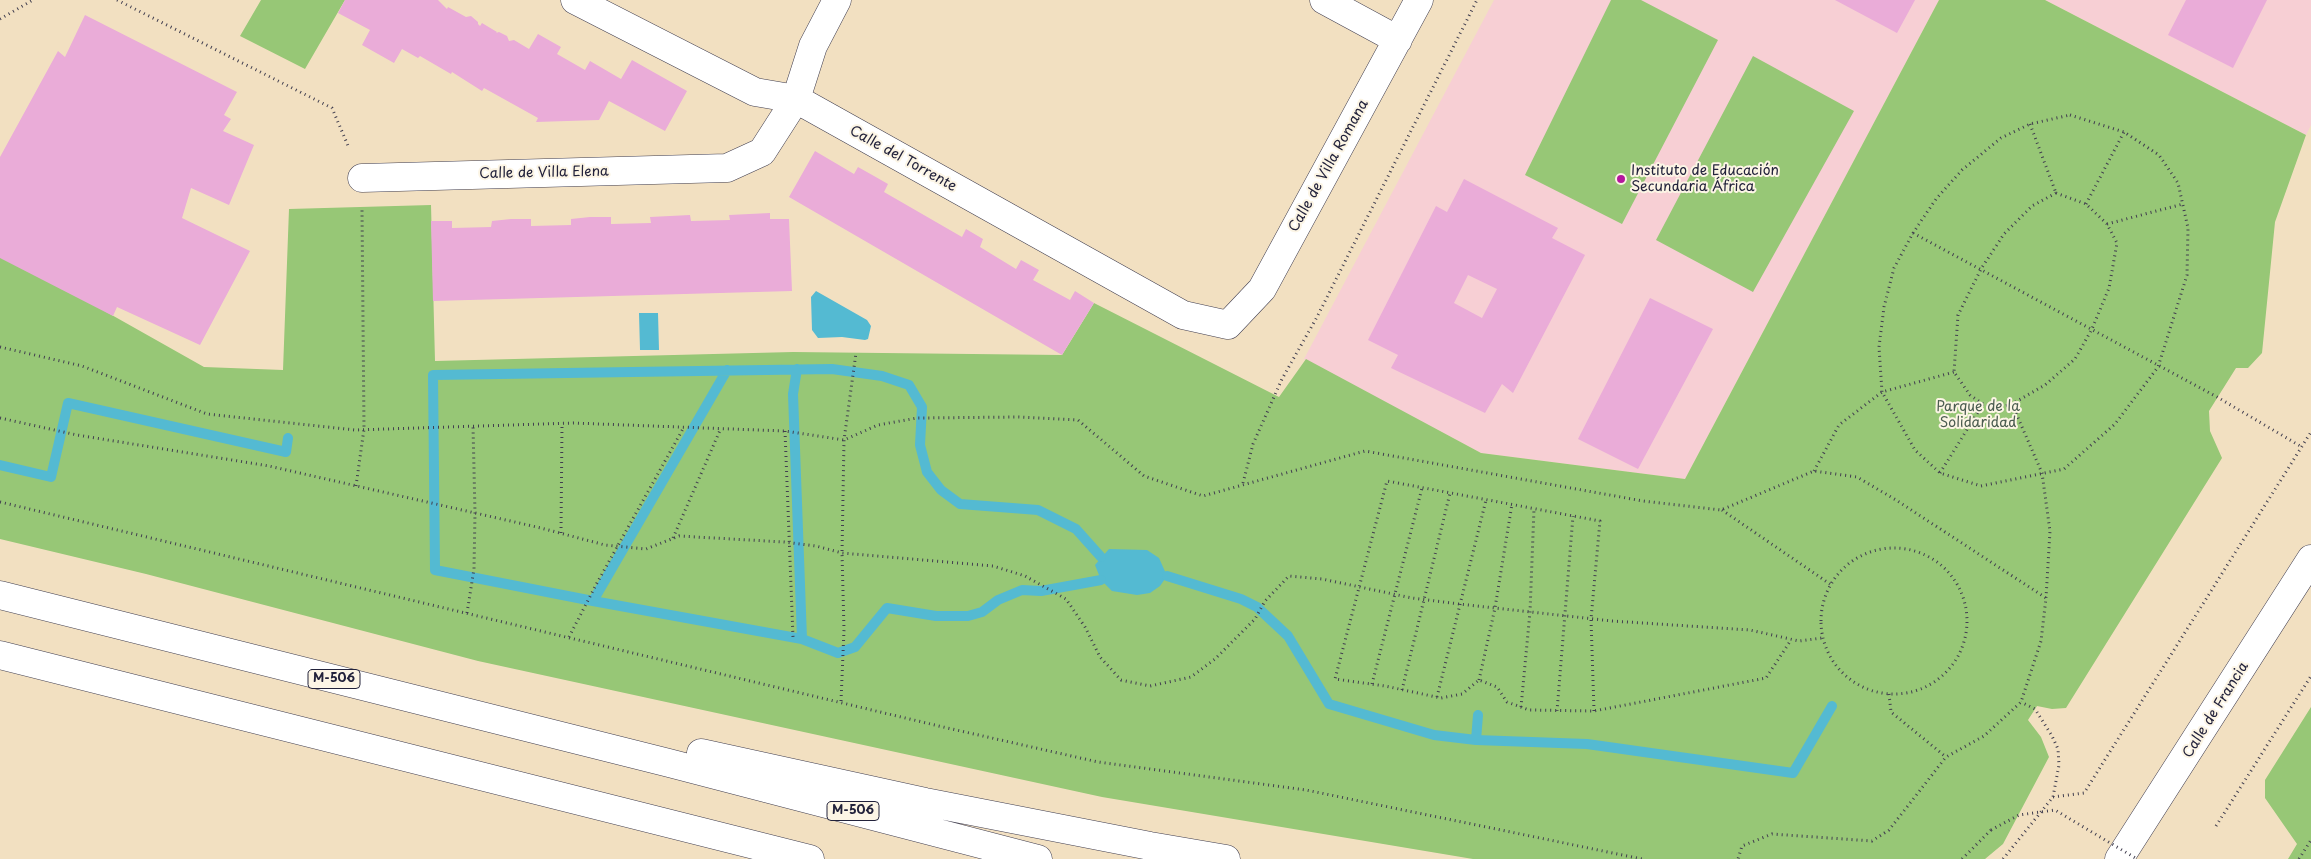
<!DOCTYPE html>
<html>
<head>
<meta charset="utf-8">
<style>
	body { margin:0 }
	canvas { display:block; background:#f2e0c1 }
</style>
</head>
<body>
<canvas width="2311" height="859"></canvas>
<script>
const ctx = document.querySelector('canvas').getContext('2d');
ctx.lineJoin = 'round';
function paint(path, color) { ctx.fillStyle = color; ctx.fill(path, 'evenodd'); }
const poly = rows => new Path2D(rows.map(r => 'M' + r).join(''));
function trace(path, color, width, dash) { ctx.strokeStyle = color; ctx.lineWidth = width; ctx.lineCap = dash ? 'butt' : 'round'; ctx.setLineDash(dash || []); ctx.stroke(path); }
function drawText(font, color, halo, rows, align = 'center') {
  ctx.font = font + ' "Playpen Sans",sans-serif'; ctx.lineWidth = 4; ctx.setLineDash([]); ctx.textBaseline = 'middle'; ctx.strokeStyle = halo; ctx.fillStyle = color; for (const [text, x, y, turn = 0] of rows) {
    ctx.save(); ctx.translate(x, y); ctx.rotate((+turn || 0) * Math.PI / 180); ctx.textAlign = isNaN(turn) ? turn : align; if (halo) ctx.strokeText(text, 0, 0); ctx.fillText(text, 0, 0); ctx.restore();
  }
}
paint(poly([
	[1494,0,1939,0,1685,479,1481,453,1304,359],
	[2045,0,2311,0,2311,125,2306,135]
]), '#f7cfd4');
paint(poly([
	[261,0,345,0,305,69,240,36],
	[1611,0,1641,0,1718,40,1622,224,1525,175],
	[1939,0,2045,0,2306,135,2275,222,2262,353,2248,368,2236,368,2209,411,2210,431,2222,458,2066,708,2052,709,2037,706,2028,720,2041,737,2049,757,2003,844,1985,859,1473,859,1102,797,478,661,146,574,0,539,0,252,204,367,283,370,289,209,431,205,435,361,793,352,1062,355,1094,303,1279,397,1306,359,1481,453,1685,479],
	[1753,56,1854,111,1753,292,1656,240],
	[2311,707,2311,859,2288,859,2297,844,2265,798,2265,780]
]), '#97c776');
paint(poly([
	[816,291,867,320,871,326,868,339,865,340,842,337,818,338,812,330,811,297],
	[639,313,658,313,659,350,640,350],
	[1109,549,1147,550,1159,558,1167,576,1160,586,1150,593,1137,595,1112,591,1101,580,1095,565]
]), '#54bad2');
trace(poly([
	[797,369,793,394,802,639],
	[0,465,51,477,68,403,286,452,288,438],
	[1101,557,1076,529,1038,510,960,504,941,490,927,472,920,445,922,407,909,385,882,376,832,369,433,375,435,570,593,601,802,639,838,653,855,647,887,608,936,616,968,616,982,612,998,600,1022,590,1041,591,1101,580],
	[1167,576,1241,599,1257,607,1288,636,1329,704,1434,735,1476,740,1587,744,1793,773,1832,706],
	[593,601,727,370],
	[1476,740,1478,715]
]), '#54bad2', 10);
paint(poly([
	[345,0,438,0,447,9,448,7,466,17,471,16,478,22,478,24,480,26,482,23,497,32,496,33,499,32,507,36,509,41,514,40,529,49,538,34,561,47,557,54,585,70,590,61,621,79,632,60,687,91,665,131,609,101,599,120,536,122,538,118,484,88,482,91,452,72,451,74,420,56,418,58,402,49,394,63,362,45,370,30,338,13],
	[1835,0,1915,0,1897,33],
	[2186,0,2267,0,2233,68,2168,35],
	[85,15,237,92,224,115,231,119,223,131,254,145,229,205,191,188,182,218,250,251,200,345,117,307,113,316,0,258,0,157,58,51,65,57],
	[815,151,854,174,858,167,874,176,888,184,884,192,962,237,966,229,983,239,980,247,1016,269,1021,260,1039,270,1033,280,1070,300,1075,291,1094,303,1062,355,789,197],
	[1464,179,1558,228,1552,238,1585,255,1513,393,1502,384,1485,413,1391,368,1398,355,1368,340,1436,206,1447,212],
	[1468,275,1497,289,1482,318,1454,303],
	[770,213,770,219,789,219,792,291,433,301,431,221,452,221,452,228,491,227,492,221,511,219,531,219,531,226,571,225,571,219,590,217,611,217,611,224,651,223,650,217,690,215,691,221,730,220,729,215],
	[1650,298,1713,329,1638,469,1578,439]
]), '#eaacd8');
const minor = poly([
	[575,0,755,92,796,99,1183,315,1228,325,1262,289,1419,0],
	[1324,0,1398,40],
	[362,178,727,168,762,152,796,99,813,46,837,0]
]);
const major = poly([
	[2119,859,2311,559]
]);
const highway = poly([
	[0,595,669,763,1038,859],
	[0,655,810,859],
	[701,753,925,802,1150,846,1226,859]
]);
trace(minor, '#413e4f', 29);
trace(major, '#413e4f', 29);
trace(highway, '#413e4f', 29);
trace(poly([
	[117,0,332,108,349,148],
	[0,19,33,0],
	[2070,115,2124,132,2159,155,2178,183,2188,228,2187,275,2158,367,2115,424,2064,469,1981,486,1940,473,1915,450,1882,392,1879,347,1884,307,1894,268,1913,233,1936,199,1962,170,2001,138,2030,124,2070,115],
	[2030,124,2056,193],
	[2056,193,2086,204,2107,224,2117,243,2109,288,2092,329,2075,359,2045,385,2012,404,1998,408,1983,404,1970,395,1954,372,1958,315,1981,269,2004,234,2032,206,2056,193],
	[2086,204,2124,132],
	[2107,224,2183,204],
	[1913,233,2217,397,2302,447],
	[0,347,82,366,207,414,355,430,573,423,785,431,844,440,878,425,917,418,1019,417,1078,420,1144,476,1203,496,1365,451,1643,501,1721,510,1814,471,1857,477,1896,500,2046,598,2041,641,2021,702,1984,736,1946,757,1889,830,1872,841,1772,834,1742,846,1738,859],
	[2012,404,2042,473,2050,531,2046,598],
	[0,418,77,435,269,466,541,528,605,545,646,549,679,536,784,542,816,546,842,553,993,566,1025,576,1066,599,1085,627,1100,657,1121,680,1150,686,1191,677,1215,659,1255,619,1265,601,1289,576,1322,579,1412,598,1459,604,1612,621,1750,630,1799,641,1822,638],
	[785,431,793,637],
	[1814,471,1839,425,1882,392,1954,372],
	[1940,473,1983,404],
	[1243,483,1253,444,1282,379,1317,317,1477,0],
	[356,486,364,429,362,209],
	[0,502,943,727,1098,762,1306,790,1642,859],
	[1722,510,1830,584],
	[561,533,562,424],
	[673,538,721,428],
	'1821 621a73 73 0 1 1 146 0a73 73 0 1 1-146 0Z',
	[467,613,474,569,475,513,473,426],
	[569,637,597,583,684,427],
	[1479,680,1495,608,1512,504],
	[1372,684,1422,488],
	[1402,690,1450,493],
	[1889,694,1891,712,1946,757],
	[1437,697,1486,500],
	[841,701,844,630,842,553,844,440,856,353],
	[1521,707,1530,612,1534,509],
	[1557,711,1573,516],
	[1594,711,1591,619,1600,521,1387,481,1335,679,1385,686,1441,698,1462,694,1479,680,1497,687,1507,702,1529,710,1594,711,1766,678,1791,640],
	[2053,797,2084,793,2311,432],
	[2216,826,2311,676],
	[1962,859,1991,830],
	[2003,859,2053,797,2059,765,2058,749,2052,736,2035,709,2021,702],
	[2299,859,2311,840]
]), '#413e4f', 3, [1, 4]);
trace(minor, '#fff', 28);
trace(major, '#fff', 28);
trace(highway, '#fff', 28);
trace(poly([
	[1991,830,2019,815,2055,810,2137,859]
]), '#413e4f', 3, [1, 4]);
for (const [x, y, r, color] of [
	[1621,179,5,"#b5179e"]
]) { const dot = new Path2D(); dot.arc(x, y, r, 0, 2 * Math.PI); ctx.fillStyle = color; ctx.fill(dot); trace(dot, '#fcf5e5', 2); }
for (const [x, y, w] of [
	[334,679,52],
	[853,811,52]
]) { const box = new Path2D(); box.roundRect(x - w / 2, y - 9.5, w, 19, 4); ctx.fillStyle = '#fcf5e5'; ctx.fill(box); trace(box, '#22223b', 1); }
drawText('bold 12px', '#22223b', null, [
	["M-506",334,679],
	["M-506",853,811]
]);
drawText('14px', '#22223b', '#fcf5e5', [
	["Calle del Torrente",903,159,29],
	["Calle de Villa Romana",1329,166,-61],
	["Calle de Villa Elena",544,173,-1],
	["Calle de Francia",2216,710,-58]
]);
drawText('14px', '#22223b', '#fcf5e5', [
	["Instituto de Educación",1631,171],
	["Secundaria África",1631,187]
], 'left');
drawText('14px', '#4b5c50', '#fcf5e5', [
	["Parque de la",1978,407],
	["Solidaridad",1978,423]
]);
</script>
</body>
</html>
